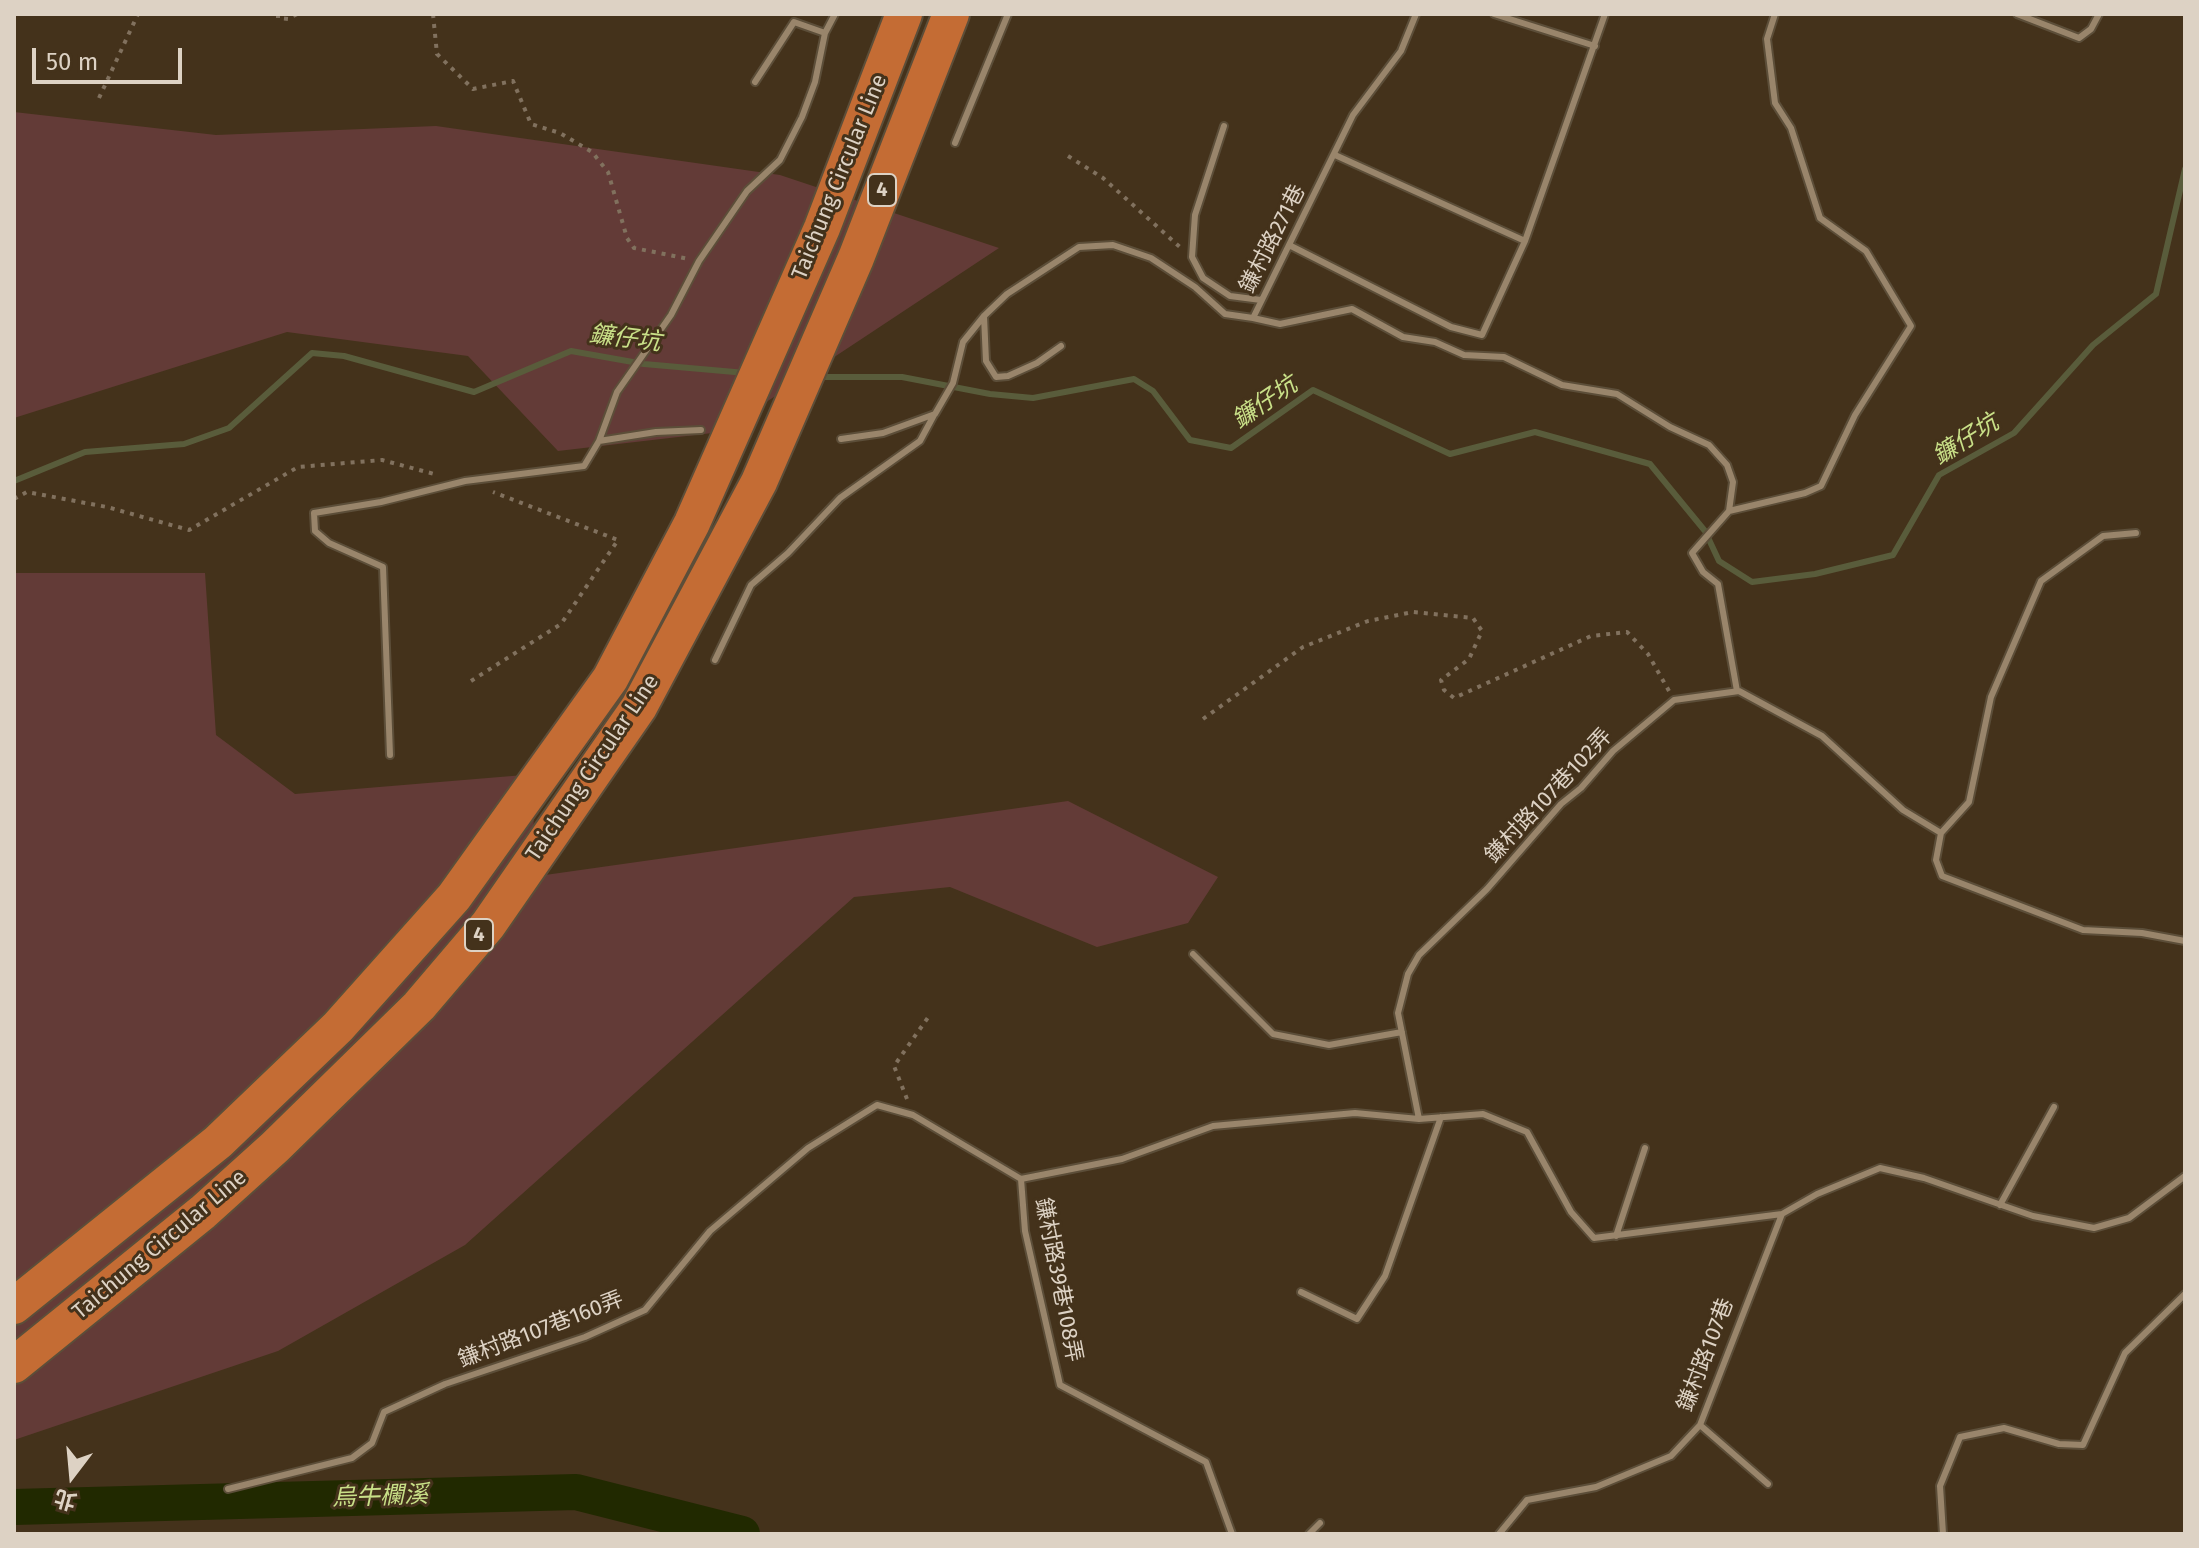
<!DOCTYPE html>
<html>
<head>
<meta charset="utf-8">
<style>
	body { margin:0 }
	#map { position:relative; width:2199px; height:1548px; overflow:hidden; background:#44321b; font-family:"Fira Sans","Noto Sans TC",sans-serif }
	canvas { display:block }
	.frame { position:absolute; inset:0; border:16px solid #ddd2c4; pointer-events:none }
	.north { position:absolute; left:32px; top:1436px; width:80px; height:80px; -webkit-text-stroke:6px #44321b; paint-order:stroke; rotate:196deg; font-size:22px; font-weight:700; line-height:32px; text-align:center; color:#ddd2c4 }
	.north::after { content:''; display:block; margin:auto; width:28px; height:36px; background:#ddd2c4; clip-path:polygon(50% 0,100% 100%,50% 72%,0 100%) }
	.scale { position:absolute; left:32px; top:48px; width:150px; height:36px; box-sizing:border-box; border:4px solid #ddd2c4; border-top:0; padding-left:10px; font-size:24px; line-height:28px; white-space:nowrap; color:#ddd2c4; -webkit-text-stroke:6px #44321b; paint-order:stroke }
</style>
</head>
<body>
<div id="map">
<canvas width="2199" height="1548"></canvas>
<div class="frame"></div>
<div class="north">北</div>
<div class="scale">50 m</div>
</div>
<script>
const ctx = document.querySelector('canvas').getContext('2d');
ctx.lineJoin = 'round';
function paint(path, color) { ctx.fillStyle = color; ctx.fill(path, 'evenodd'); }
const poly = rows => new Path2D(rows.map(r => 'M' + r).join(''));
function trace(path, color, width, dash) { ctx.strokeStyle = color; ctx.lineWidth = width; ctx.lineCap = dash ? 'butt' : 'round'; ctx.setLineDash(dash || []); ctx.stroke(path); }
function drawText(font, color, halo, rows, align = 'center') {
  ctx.font = font + ' "Fira Sans","Noto Sans TC",sans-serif'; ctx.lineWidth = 6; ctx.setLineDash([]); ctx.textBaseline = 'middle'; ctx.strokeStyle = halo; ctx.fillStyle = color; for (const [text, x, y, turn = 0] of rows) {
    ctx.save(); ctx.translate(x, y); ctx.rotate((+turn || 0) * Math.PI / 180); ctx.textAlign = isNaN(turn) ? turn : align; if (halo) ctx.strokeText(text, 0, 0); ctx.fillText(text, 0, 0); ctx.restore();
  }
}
paint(poly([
	[14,112,216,135,436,126,780,175,999,248,721,432,558,451,468,356,287,332,14,418],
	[14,573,205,573,216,735,295,794,536,774,531,877,1068,801,1218,877,1188,923,1097,947,950,887,854,897,465,1245,278,1351,14,1440]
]), '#633b37');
trace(poly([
	[817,377,902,377,990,394,1033,398,1134,379,1153,391,1190,440,1231,448,1313,390,1450,454,1535,432,1650,464,1705,531,1719,561,1752,582,1815,574,1893,555,1939,475,2014,433,2093,345,2156,294,2185,169],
	[14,481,85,452,184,444,229,428,312,353,344,356,474,392,571,351,644,364,746,373]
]), '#595c3b', 6);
trace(poly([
	[14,1507,576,1492,742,1534]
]), '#212900', 36);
const service = poly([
	[1494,14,1595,46],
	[2017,14,2079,38,2091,29,2099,14],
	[755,82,794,22,825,33],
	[1224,126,1195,215,1192,257,1203,278,1230,296,1261,300],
	[955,143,1008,14],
	[1335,155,1525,241],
	[1289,245,1451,327,1482,335,1525,241,1605,14],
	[984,316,986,361,996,377,1008,376,1037,363,1061,346],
	[1253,318,1280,324,1352,309,1403,337,1435,342,1464,355,1504,357,1562,385,1617,394,1670,427,1709,445,1727,465,1733,482,1729,511,1692,553,1703,572,1718,584,1737,691],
	[841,439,883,433,935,414,953,383,963,342,984,316,1007,294,1079,247,1113,245,1151,258,1195,287,1225,314,1253,318,1353,115,1401,51,1416,14],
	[599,441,617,392,671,315,699,261,747,191,780,160,802,117,815,82,825,33,835,14],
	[1729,511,1805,493,1821,486,1855,415,1911,326,1866,251,1820,218,1791,128,1775,103,1767,39,1775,14],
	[2136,533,2103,536,2041,581,1991,697,1969,802,1941,833,1936,860,1942,876,2083,930,2142,933,2185,941],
	[715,660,751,585,788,553,840,498,920,441,934,415],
	[390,755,383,567,329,543,315,531,314,513,381,502,465,481,584,466,599,441,656,432,701,430],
	[1193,954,1273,1034,1329,1045,1402,1032],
	[1419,1119,1398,1013,1408,974,1419,955,1487,889,1561,804,1581,788,1613,751,1674,700,1739,691,1822,736,1903,810,1941,833],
	[1021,1179,1025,1231,1060,1385,1206,1462,1232,1534],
	[2000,1205,2054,1107],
	[1616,1236,1645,1148],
	[1301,1292,1357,1319,1385,1276,1441,1117],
	[1700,1425,1768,1484],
	[228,1489,352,1458,372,1443,384,1412,445,1384,585,1337,645,1310,710,1231,808,1148,877,1105,913,1115,1021,1179,1122,1159,1213,1126,1355,1113,1419,1119,1483,1114,1527,1132,1571,1212,1594,1238,1782,1214],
	[1309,1534,1320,1523],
	[1499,1534,1527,1500,1596,1487,1671,1456,1700,1425,1782,1214,1817,1194,1880,1168,1924,1178,2033,1216,2094,1228,2129,1218,2185,1176],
	[1943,1534,1940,1486,1960,1437,2004,1428,2059,1444,2083,1445,2125,1353,2185,1294]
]);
const motorway = poly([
	[14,1306,218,1142,338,1027,454,897,610,679,692,523,752,387,822,228,904,14],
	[14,1365,203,1212,275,1147,419,1006,488,925,639,707,759,482,856,258,951,14]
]);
trace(service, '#5c4e39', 10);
trace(motorway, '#5c4e39', 40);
trace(poly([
	[278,14,278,18,288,19,297,14],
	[433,14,437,54,473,89,513,81,531,124,560,133,592,152,608,172,627,238,634,248,689,259],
	[99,98,138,14],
	[1068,156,1103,178,1181,248],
	[14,499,27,492,107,507,189,530,298,467,382,460,438,475],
	[471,681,561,624,618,540,493,492],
	[1203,719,1303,647,1368,621,1413,612,1473,618,1482,631,1469,659,1441,680,1444,690,1454,698,1591,636,1627,632,1648,654,1669,691],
	[907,1099,894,1066,929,1016]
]), '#81715e', 4, [4, 6]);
trace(service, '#99856b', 6);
trace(motorway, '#c46c34', 36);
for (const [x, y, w] of [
	[882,190,28],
	[479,935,28]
]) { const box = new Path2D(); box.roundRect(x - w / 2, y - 16, w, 32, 6); ctx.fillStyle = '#44321b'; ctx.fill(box); trace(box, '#ddd2c4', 2); }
drawText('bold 20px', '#ddd2c4', null, [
	["4",882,190],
	["4",479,935]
]);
drawText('22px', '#ddd2c4', '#44321b', [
	["Taichung Circular Line",840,177,-68],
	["鎌村路271巷",1273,239,-63],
	["Taichung Circular Line",593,768,-56],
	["鎌村路107巷102弄",1549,796,-47],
	["Taichung Circular Line",160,1245,-40],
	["鎌村路39巷108弄",1058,1280,79],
	["鎌村路107巷160弄",541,1330,-21],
	["鎌村路107巷",1706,1355,-69]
]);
drawText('italic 24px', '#c9e088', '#44321b', [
	["鐮仔坑",625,339,7],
	["鐮仔坑",1265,403,-34],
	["鐮仔坑",1966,440,-32],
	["烏牛欄溪",380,1497,-2]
]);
</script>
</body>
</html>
